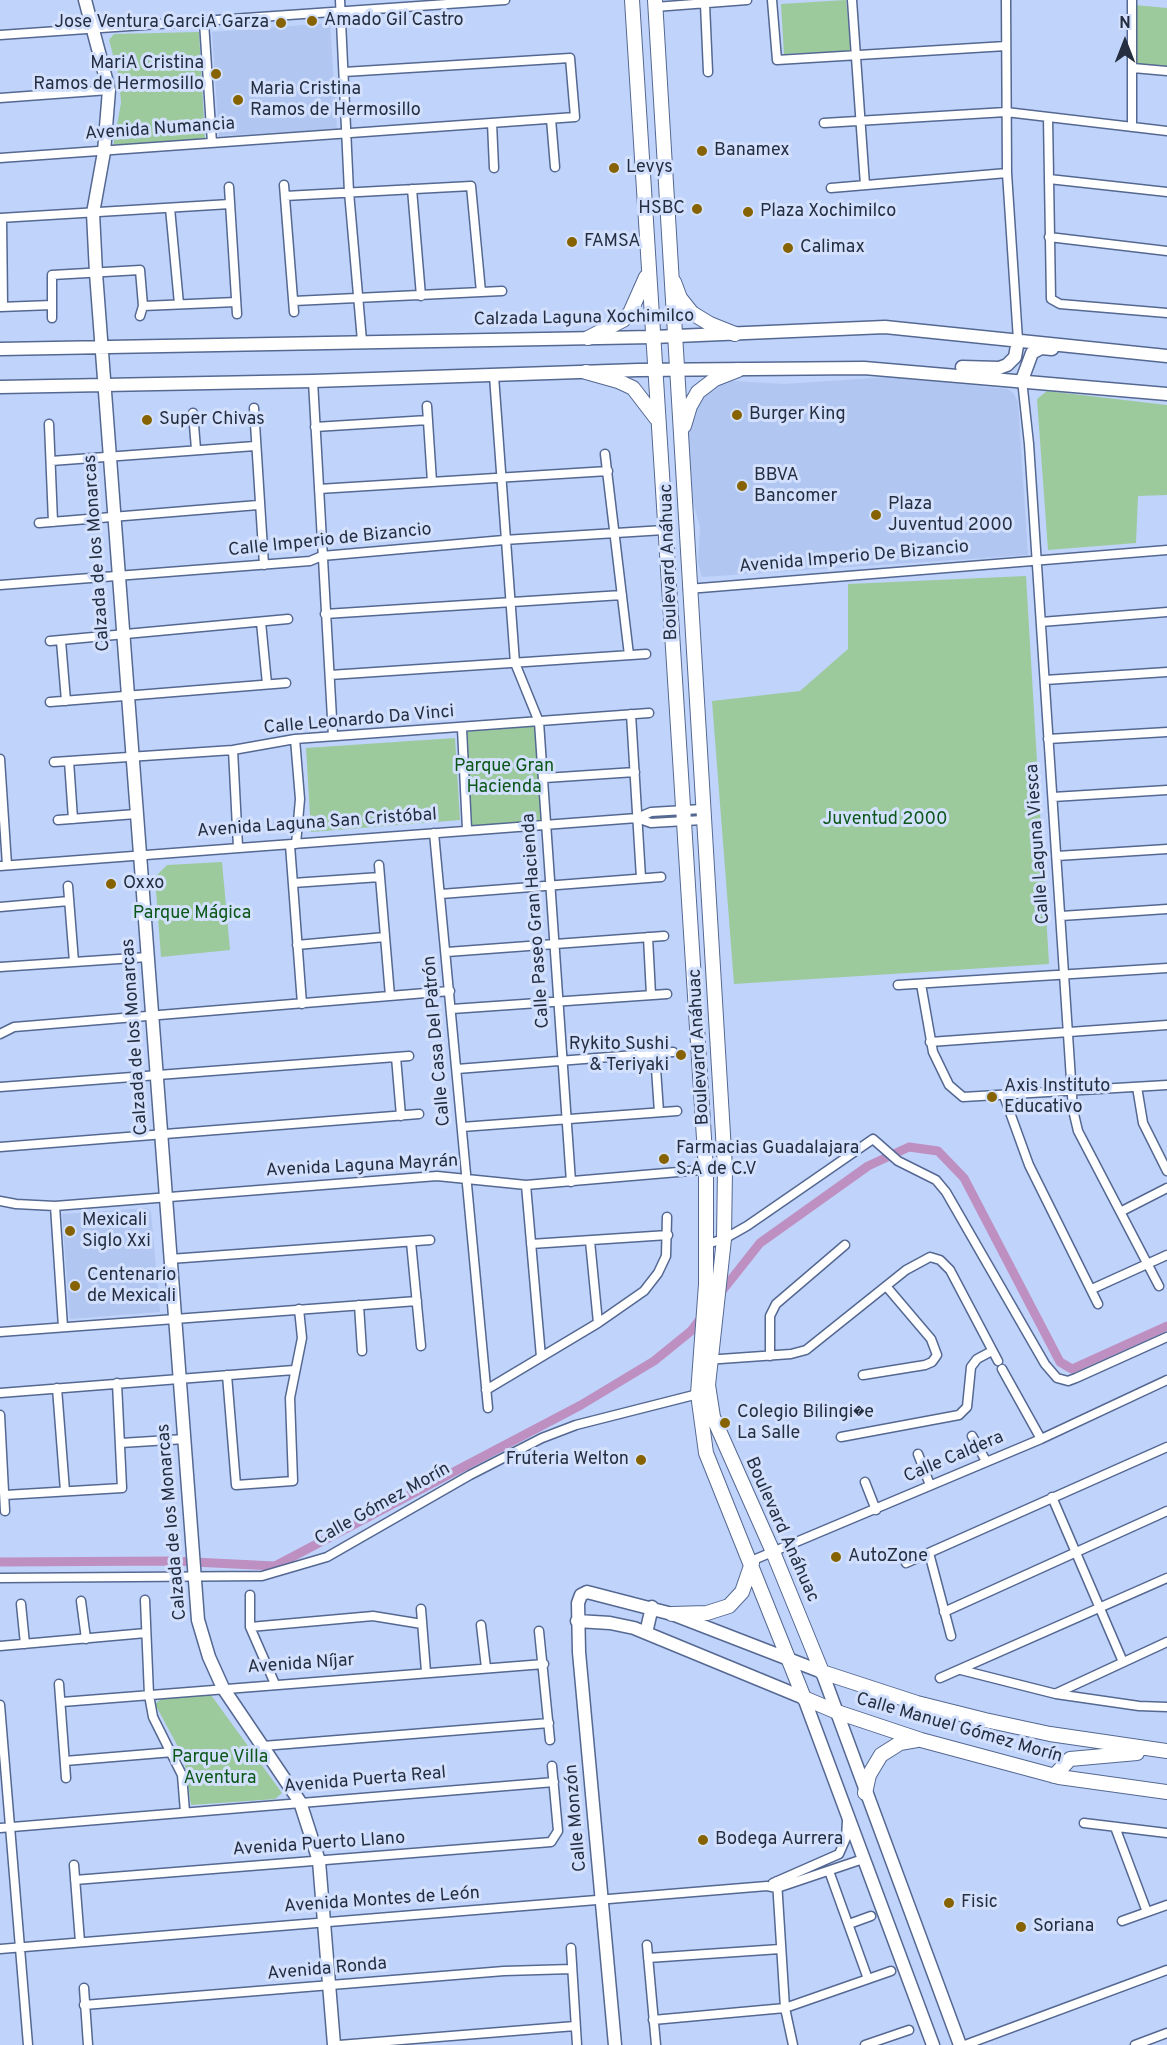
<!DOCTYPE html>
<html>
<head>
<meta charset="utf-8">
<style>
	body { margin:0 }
	#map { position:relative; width:1167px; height:2045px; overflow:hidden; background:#c0d3fa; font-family:Overpass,sans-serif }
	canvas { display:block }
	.north { position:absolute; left:1095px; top:12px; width:60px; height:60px; -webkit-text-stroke:4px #d2e0fd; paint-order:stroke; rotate:0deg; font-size:16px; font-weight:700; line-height:24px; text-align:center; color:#252e40 }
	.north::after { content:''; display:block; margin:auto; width:21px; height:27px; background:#252e40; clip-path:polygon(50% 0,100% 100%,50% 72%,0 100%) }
</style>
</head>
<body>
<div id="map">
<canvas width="1167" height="2045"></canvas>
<div class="north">N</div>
</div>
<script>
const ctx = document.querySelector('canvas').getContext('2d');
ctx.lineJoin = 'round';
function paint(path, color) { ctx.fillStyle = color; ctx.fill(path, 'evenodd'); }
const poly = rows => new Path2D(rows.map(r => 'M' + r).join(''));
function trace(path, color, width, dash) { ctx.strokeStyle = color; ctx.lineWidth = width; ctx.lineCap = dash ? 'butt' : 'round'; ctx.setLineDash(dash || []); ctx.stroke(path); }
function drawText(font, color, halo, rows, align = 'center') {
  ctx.font = font + ' Overpass,sans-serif'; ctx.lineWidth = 6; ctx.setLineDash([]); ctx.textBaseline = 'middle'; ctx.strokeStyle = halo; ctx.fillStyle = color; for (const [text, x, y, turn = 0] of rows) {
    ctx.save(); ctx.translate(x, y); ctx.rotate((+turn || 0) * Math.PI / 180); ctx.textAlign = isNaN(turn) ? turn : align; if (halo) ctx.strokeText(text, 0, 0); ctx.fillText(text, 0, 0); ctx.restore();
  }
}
paint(poly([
	[330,23,337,129,219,136,212,32],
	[888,377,1008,389,1014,394,1018,402,1028,555,702,577,698,563,700,527,690,492,688,427,692,411,703,394,719,383,734,381,784,384],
	[147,1208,151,1212,160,1312,70,1319,62,1214]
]), '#b1c6f1');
paint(poly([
	[846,0,851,51,784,54,781,4],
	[1135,5,1167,8,1167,71,1133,68],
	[199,32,205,138,113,147,121,103,119,77,109,40,114,34],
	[1047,391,1167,405,1167,495,1138,496,1136,543,1048,550,1037,399],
	[1026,576,1049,964,734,984,712,701,800,691,848,649,848,584],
	[536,726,543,821,471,826,464,732],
	[455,738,460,820,311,832,306,748],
	[222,862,230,950,161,957,155,877,167,865],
	[211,1695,282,1793,275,1799,191,1805,184,1758,155,1704,161,1699]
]), '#9cca9c');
trace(poly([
	[718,1296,760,1243,868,1166,909,1147,938,1151,964,1178,1060,1362,1072,1369,1167,1326],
	[0,1562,173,1561,275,1566,581,1405,654,1361,691,1331,704,1314]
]), '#be8fc1', 9);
const street = poly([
	[340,0,349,192,362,341],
	[772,0,777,60,1006,46],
	[852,0,865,185],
	[1006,0,1007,173,1018,340],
	[1132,0,1132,127],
	[705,4,708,72],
	[655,7,747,0],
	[204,22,212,143],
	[0,35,505,0],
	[1133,68,1167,71],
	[0,98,109,90],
	[1048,117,1051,299,1060,304,1167,313],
	[551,119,555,167],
	[492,123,494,168],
	[824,123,1006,112,1167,131],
	[0,158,575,117,570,58,344,72],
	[1049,179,1167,192],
	[284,185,294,312],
	[229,187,237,314],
	[831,188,1007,173],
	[412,189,421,296],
	[285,196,471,186,481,292],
	[170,208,179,304],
	[0,218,230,204],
	[2,218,3,306],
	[1049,237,1167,251],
	[294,301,502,291],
	[143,306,236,302],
	[0,307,52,305],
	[52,318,52,275,140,270,143,306,140,316],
	[494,376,515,663,539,722,571,1182],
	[1022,380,1029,444,1073,1110,1078,1131,1159,1286],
	[313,381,333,736],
	[427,406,432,482],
	[254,408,264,565],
	[193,413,196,449],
	[49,424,53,522],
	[315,427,428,420],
	[605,454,629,655],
	[51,461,255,446],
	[319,489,608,471],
	[39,523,258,505],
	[0,585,310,561,322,556,504,540,664,530],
	[688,589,1167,550],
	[325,614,622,595],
	[261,622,267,684],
	[1041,622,1167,612],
	[50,641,288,619],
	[61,641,66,701],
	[330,675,646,654],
	[1045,680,1167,672],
	[50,702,286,683],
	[631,714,641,878],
	[462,729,467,829],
	[295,739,300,799,296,844],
	[1048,739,1167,732],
	[233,750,238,847],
	[0,759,7,865],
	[69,761,73,819],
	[54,762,233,750,295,739,649,713],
	[545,778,635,772],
	[1053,797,1167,790],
	[637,818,651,823,703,820],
	[58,820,136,814],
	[434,833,488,1408],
	[290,845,302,1004],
	[1057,856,1167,849],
	[379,865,390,996],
	[0,866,637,818,651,812,702,809],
	[293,883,380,877],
	[68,886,74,962],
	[441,894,661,877],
	[0,907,69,901],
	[1061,916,1167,909],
	[648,937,651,995],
	[297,945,385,937],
	[447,952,664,936],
	[0,967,148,957],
	[921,984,933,1052,949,1085,963,1097,1167,1085],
	[898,985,1167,968],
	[452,1009,667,994],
	[0,1034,14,1027,450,991],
	[930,1042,1167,1025],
	[655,1054,659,1112],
	[396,1057,401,1116],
	[457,1069,673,1052],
	[0,1087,409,1056],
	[1137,1087,1143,1123,1167,1171],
	[1004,1096,1029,1165,1098,1304],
	[462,1127,677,1111],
	[0,1147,419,1114],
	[526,1185,541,1357],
	[0,1201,16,1204,55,1206,437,1176,526,1185,725,1168],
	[55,1206,63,1327],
	[1122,1211,1167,1188],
	[590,1241,598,1323],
	[411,1242,421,1346],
	[531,1244,668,1235],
	[707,1244,724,1239,747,1226,873,1139,898,1161,936,1180,946,1192,1045,1364,1057,1378,1068,1381,1076,1378,1167,1337],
	[170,1259,430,1240],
	[1092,1289,1167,1255],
	[359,1305,362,1351],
	[0,1332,417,1301],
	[770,1356,770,1316,776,1304,845,1245],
	[706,1360,791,1354,806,1350,906,1270,930,1257,940,1260,950,1270,998,1361],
	[1002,1369,1041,1439],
	[227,1375,236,1485,293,1481,290,1398,302,1338,299,1309],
	[863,1375,925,1365,932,1362,937,1355,931,1339,886,1286],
	[57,1388,65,1491],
	[486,1390,598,1323,644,1291,658,1273,666,1256,667,1217],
	[0,1393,294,1370],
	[0,1415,5,1511],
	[972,1436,986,1461],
	[841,1437,959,1415,967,1407,971,1367,977,1359,992,1351],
	[121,1443,185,1439],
	[918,1454,930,1485],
	[865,1482,876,1510],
	[5,1495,122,1488,117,1383],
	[1052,1497,1123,1662],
	[929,1553,951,1636],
	[751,1561,1041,1439,1167,1380],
	[906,1563,1167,1447],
	[0,1578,262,1576,327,1557,470,1475,542,1438,576,1425,698,1394],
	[250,1595,250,1627,275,1684],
	[145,1600,149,1695,153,1717,182,1775,185,1812],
	[81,1601,86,1639],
	[21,1604,25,1644],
	[421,1609,426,1672],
	[944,1612,1167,1511],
	[481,1625,486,1668],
	[250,1627,373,1616,422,1624],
	[539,1631,550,1740],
	[0,1646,146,1633],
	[961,1670,1056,1694,1139,1706,1167,1707],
	[940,1678,1167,1578],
	[59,1684,66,1778],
	[1057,1693,1167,1642],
	[62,1702,544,1664],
	[0,1705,28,2045],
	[263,1746,549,1723],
	[65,1761,173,1752],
	[1084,1823,1167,1833],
	[1115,1827,1147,1912],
	[0,1828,554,1782],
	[74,1865,80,1942],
	[829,1871,868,1979],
	[75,1880,551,1842,558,1831,552,1766],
	[777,1881,785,2008,793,2045],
	[773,1883,839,1854,846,1838,847,1821],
	[1122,1921,1167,1905],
	[849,1924,871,1916],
	[647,1945,656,2045],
	[571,1948,577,2045],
	[0,1949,767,1886,777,1888,863,1859],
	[648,1958,780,1949],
	[84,1988,88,2045],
	[84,2005,504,1971,572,1969],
	[653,2020,785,2008,891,1971],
	[339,2045,575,2026],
	[865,2045,909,2030],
	[965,2045,1167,1970],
	[1135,2045,1167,2033]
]);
const secondary = poly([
	[85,0,109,90,104,152,93,213,96,273,198,1620,209,1657,223,1688,300,1802,319,1861,334,2045],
	[0,349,653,337,885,327,1167,356],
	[962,367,999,368,1007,365,1015,357,1018,340],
	[1022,380,1032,353,1041,348,1052,349],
	[0,387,313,381,638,370,864,368,1167,394],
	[577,1621,610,1623,634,1628,804,1698,933,2045],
	[646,1633,652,1607],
	[615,2045,579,1652,578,1603,581,1595,587,1592,672,1614,822,1672,960,2045]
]);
const primary = poly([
	[632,0,706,1170,706,1284,698,1394,706,1453,804,1698,837,1712,921,1740,1059,1777,1167,1792],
	[655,0,725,1168,724,1239,708,1385,713,1417,773,1552,822,1672,917,1703,985,1720,1050,1734,1167,1751],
	[674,282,680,298,692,313,710,324,735,334],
	[588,338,623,320,630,313,646,277],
	[586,372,618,381,633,388,656,418],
	[684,426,690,406,698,392,715,379,738,370],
	[672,1614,707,1613,729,1606,742,1592,752,1563],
	[1054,1776,1070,1759,1137,1753],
	[865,1793,869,1775,881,1755,900,1743,917,1740]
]);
trace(street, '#546892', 11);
trace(secondary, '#546892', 15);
trace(primary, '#546892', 16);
trace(street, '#fff', 8);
trace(secondary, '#fff', 12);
trace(primary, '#fff', 14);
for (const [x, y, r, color] of [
	[312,21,6,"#866300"],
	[281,23,6,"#866300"],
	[216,74,6,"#866300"],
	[238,100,6,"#866300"],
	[702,151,6,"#866300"],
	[614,168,6,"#866300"],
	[697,209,6,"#866300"],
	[748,212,6,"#866300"],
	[572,242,6,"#866300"],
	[788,248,6,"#866300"],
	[737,415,6,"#866300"],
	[147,420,6,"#866300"],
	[742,486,6,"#866300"],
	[876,515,6,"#866300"],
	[111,884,6,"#866300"],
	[681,1055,6,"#866300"],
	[992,1097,6,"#866300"],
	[664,1159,6,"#866300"],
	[70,1231,6,"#866300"],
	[75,1286,6,"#866300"],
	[725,1423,6,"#866300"],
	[641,1460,6,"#866300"],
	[836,1557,6,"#866300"],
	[703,1840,6,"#866300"],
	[949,1903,6,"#866300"],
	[1021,1927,6,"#866300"]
]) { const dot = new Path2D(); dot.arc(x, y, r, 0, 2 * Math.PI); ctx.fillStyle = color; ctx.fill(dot); trace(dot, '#d2e0fd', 2); }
drawText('18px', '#252e40', '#d2e0fd', [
	["Amado Gil Castro",324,21],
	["Jose Ventura GarciA Garza",269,23,"right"],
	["MariA Cristina",204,64,"right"],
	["Ramos de Hermosillo",204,85,"right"],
	["Maria Cristina",250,90],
	["Ramos de Hermosillo",250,111],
	["Banamex",714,151],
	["Levys",626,168],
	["HSBC",685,209,"right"],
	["Plaza Xochimilco",760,212],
	["FAMSA",584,242],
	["Calimax",800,248],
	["Burger King",749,415],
	["Super Chivas",159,420],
	["BBVA",754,476],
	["Bancomer",754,497],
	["Plaza",888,505],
	["Juventud 2000",888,526],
	["Oxxo",123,884],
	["Rykito Sushi",669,1045,"right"],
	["& Teriyaki",669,1066,"right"],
	["Axis Instituto",1004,1087],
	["Educativo",1004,1108],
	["Farmacias Guadalajara",676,1149],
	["S.A de C.V",676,1170],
	["Mexicali",82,1221],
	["Siglo Xxi",82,1242],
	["Centenario",87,1276],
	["de Mexicali",87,1297],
	["Colegio Bilingi�e",737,1413],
	["La Salle",737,1434],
	["Fruteria Welton",629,1460,"right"],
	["AutoZone",848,1557],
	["Bodega Aurrera",715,1840],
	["Fisic",961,1903],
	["Soriana",1033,1927]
], 'left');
drawText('18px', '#252e40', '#d2e0fd', [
	["Avenida Numancia",160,130,-4],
	["Calzada Laguna Xochimilco",584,319,-1],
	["Calle Imperio de Bizancio",330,541,-6],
	["Calzada de los Monarcas",98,553,-94],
	["Avenida Imperio De Bizancio",854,558,-5],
	["Boulevard Anáhuac",670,562,-92],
	["Calle Leonardo Da Vinci",359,721,-5],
	["Avenida Laguna San Cristóbal",317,824,-4],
	["Calle Laguna Viesca",1039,844,-94],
	["Calle Paseo Gran Hacienda",537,921,-94],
	["Calzada de los Monarcas",136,1037,-94],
	["Calle Casa Del Patrón",438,1041,-95],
	["Boulevard Anáhuac",700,1047,-93],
	["Avenida Laguna Mayrán",362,1167,-3],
	["Calle Caldera",954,1458,-23],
	["Calle Gómez Morín",383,1505,-29],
	["Calzada de los Monarcas",173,1522,-95],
	["Boulevard Anáhuac",781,1530,66],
	["Avenida Níjar",301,1665,-4],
	["Calle Manuel Gómez Morín",959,1729,16],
	["Avenida Puerta Real",365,1781,-5],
	["Calle Monzón",577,1818,-95],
	["Avenida Puerto Llano",319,1845,-4],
	["Avenida Montes de León",382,1901,-4],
	["Avenida Ronda",327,1970,-5]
]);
drawText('18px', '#0c5718', '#d2e0fd', [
	["Parque Gran",504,767],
	["Hacienda",504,788],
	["Juventud 2000",885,820],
	["Parque Mágica",192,914],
	["Parque Villa",220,1758],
	["Aventura",220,1779]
]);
</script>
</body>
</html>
